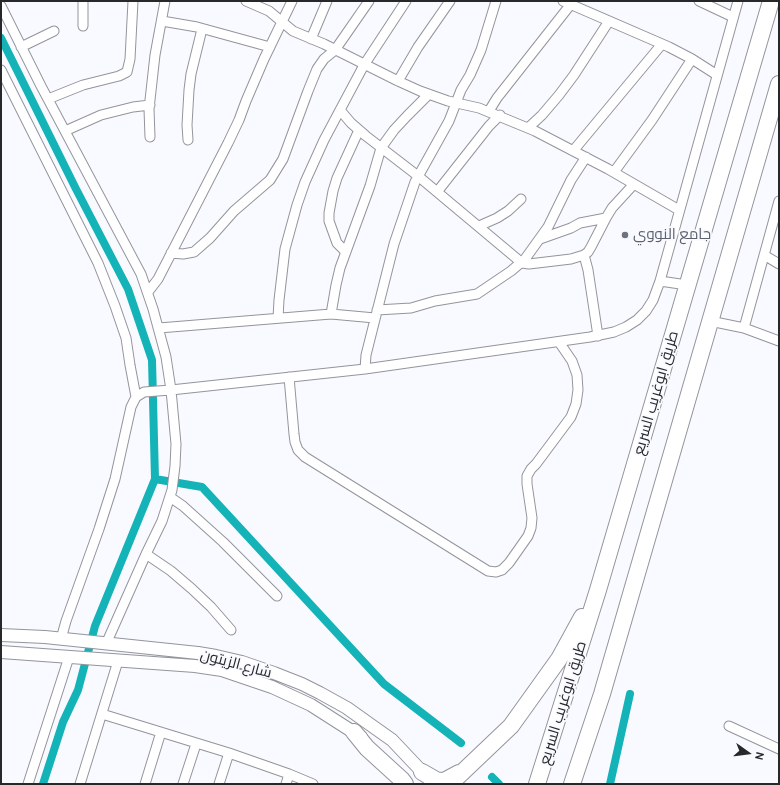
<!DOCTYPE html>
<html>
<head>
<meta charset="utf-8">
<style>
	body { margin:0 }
	#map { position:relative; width:780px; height:785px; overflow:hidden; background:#f9faff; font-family:Cabin,sans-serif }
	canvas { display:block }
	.frame { position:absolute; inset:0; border:2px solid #27282a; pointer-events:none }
	.north { position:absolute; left:728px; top:733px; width:40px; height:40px; -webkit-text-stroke:3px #f9faff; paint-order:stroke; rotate:104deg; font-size:11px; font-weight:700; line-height:16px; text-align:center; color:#27282a }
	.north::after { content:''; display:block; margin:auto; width:14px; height:18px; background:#27282a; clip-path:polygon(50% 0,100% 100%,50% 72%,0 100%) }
</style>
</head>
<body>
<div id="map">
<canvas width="780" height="785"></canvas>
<div class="frame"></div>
<div class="north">N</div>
</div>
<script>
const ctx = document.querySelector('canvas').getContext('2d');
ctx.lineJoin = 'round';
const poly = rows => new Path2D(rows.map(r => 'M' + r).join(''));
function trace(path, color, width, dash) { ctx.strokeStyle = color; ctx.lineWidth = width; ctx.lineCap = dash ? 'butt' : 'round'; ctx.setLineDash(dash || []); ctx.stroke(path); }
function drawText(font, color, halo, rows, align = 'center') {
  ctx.font = font + ' Cabin,Cairo,sans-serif'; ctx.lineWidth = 3.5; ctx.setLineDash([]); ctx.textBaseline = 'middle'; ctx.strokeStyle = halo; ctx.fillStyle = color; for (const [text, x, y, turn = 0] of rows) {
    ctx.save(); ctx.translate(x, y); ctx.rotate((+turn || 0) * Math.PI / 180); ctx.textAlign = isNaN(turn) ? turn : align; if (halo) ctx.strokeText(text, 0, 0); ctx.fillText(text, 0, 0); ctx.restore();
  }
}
trace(poly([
	[1,38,76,189,128,289,152,360,155,479,95,626,78,690,63,722,43,784],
	[155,479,202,487,384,684,461,743],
	[492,777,499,784],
	[610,784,630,694]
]), '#14b3b7', 8);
const minor = poly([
	[246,1,269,11,293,31,324,44,398,81,420,91,448,101,479,108,535,131,608,169,679,210],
	[563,1,669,47,692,59,717,75],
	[699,1,733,17],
	[1,6,41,86,141,274,153,309,166,357,171,390,176,444,175,466,172,490,162,521,146,554,106,644],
	[162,21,197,27,270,47],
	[83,26,83,1],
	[311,39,327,1],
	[21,47,54,31],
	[1,70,98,263,115,306,126,338,130,365,136,397],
	[398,81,418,47,450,1],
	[48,99,83,85,119,76,127,72,130,59,133,1],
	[340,110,351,123,366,136,418,176,522,263,529,264,571,259,584,255,588,252,591,247,606,218,612,208,634,184],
	[489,111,497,98,571,4],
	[528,128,542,115,559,95,574,75,609,21],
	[65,131,101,115,133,107,150,105],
	[150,137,149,109,155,55,165,1],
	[188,140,187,125,189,90,191,74,202,29],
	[573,151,662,44],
	[614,172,652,120,692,59],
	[437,192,489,126,500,115],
	[479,226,497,218,508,211,521,199],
	[540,239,571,228,580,223,606,218],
	[346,252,337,243,329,221,329,213,333,191,337,178,359,130],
	[171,253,183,254,194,252,210,238,234,211,270,180,283,159,308,91,317,69,324,59,335,50,369,1],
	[584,255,588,270,598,336],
	[764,255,779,264],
	[660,281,738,1],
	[148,292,158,279,228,143,239,120,246,101,264,59,292,1],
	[377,310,411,308,435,301,477,294,511,271,525,259,548,227,571,180,586,157],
	[331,314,336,285,340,268,370,186,381,148,394,130,407,116,429,94],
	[278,318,279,300,285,249,297,205,305,182,324,140,364,65,406,1],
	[710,321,744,328,779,341],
	[159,328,331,314,375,318],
	[744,328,779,201],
	[365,369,366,355,394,244,415,182,449,121,461,90,470,75,481,50,496,1],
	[289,377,294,434,295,442,298,450,305,457,488,571,496,572,502,570,509,563,528,536,531,528,532,518,527,484,527,476,531,469,536,464,571,417,576,404,578,390,577,375,572,361,559,342],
	[170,497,183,506,223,542,277,596],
	[146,554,171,571,192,589,211,607,231,630],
	[61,639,66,621,99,529,115,479,131,407,136,397,144,392,171,390,365,369,590,337,614,332,626,327,637,320,646,311,653,300,660,281,687,285],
	[102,714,229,753,289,774,313,784],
	[729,726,779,749],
	[28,784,69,657],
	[80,784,118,661],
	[145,784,161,732],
	[183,784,196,744],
	[219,784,229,753],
	[286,784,289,774]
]);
const secondary = poly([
	[1,635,45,637,198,653,216,656,242,662,274,673,302,684,320,693,347,708,368,723,392,740,428,778],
	[1,652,195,666,222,670,272,687,311,705,361,737]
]);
const motorway = poly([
	[354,732,367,748,402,780,405,784],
	[422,772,436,780,441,781,446,780,459,773],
	[450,784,511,726,559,659,582,617],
	[537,784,598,590,771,1],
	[572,784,602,694,779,84]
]);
trace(minor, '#93959c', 11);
trace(secondary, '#93959c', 14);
trace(motorway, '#93959c', 18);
trace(minor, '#fff', 9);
trace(secondary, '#fff', 12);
trace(motorway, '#fff', 16);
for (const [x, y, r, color] of [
	[625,235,4,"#6b7280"]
]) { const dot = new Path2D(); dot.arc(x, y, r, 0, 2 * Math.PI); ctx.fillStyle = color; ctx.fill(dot); trace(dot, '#f9faff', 1.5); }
drawText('15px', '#5b616d', '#f9faff', [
	["جامع النووي",633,235]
], 'left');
drawText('15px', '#27282a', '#f9faff', [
	["طريق ابوغريب السريع",656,393,-74],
	["شارع الزيتون",236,664,15],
	["طريق ابوغريب السريع",563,703,-73]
]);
</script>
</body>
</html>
